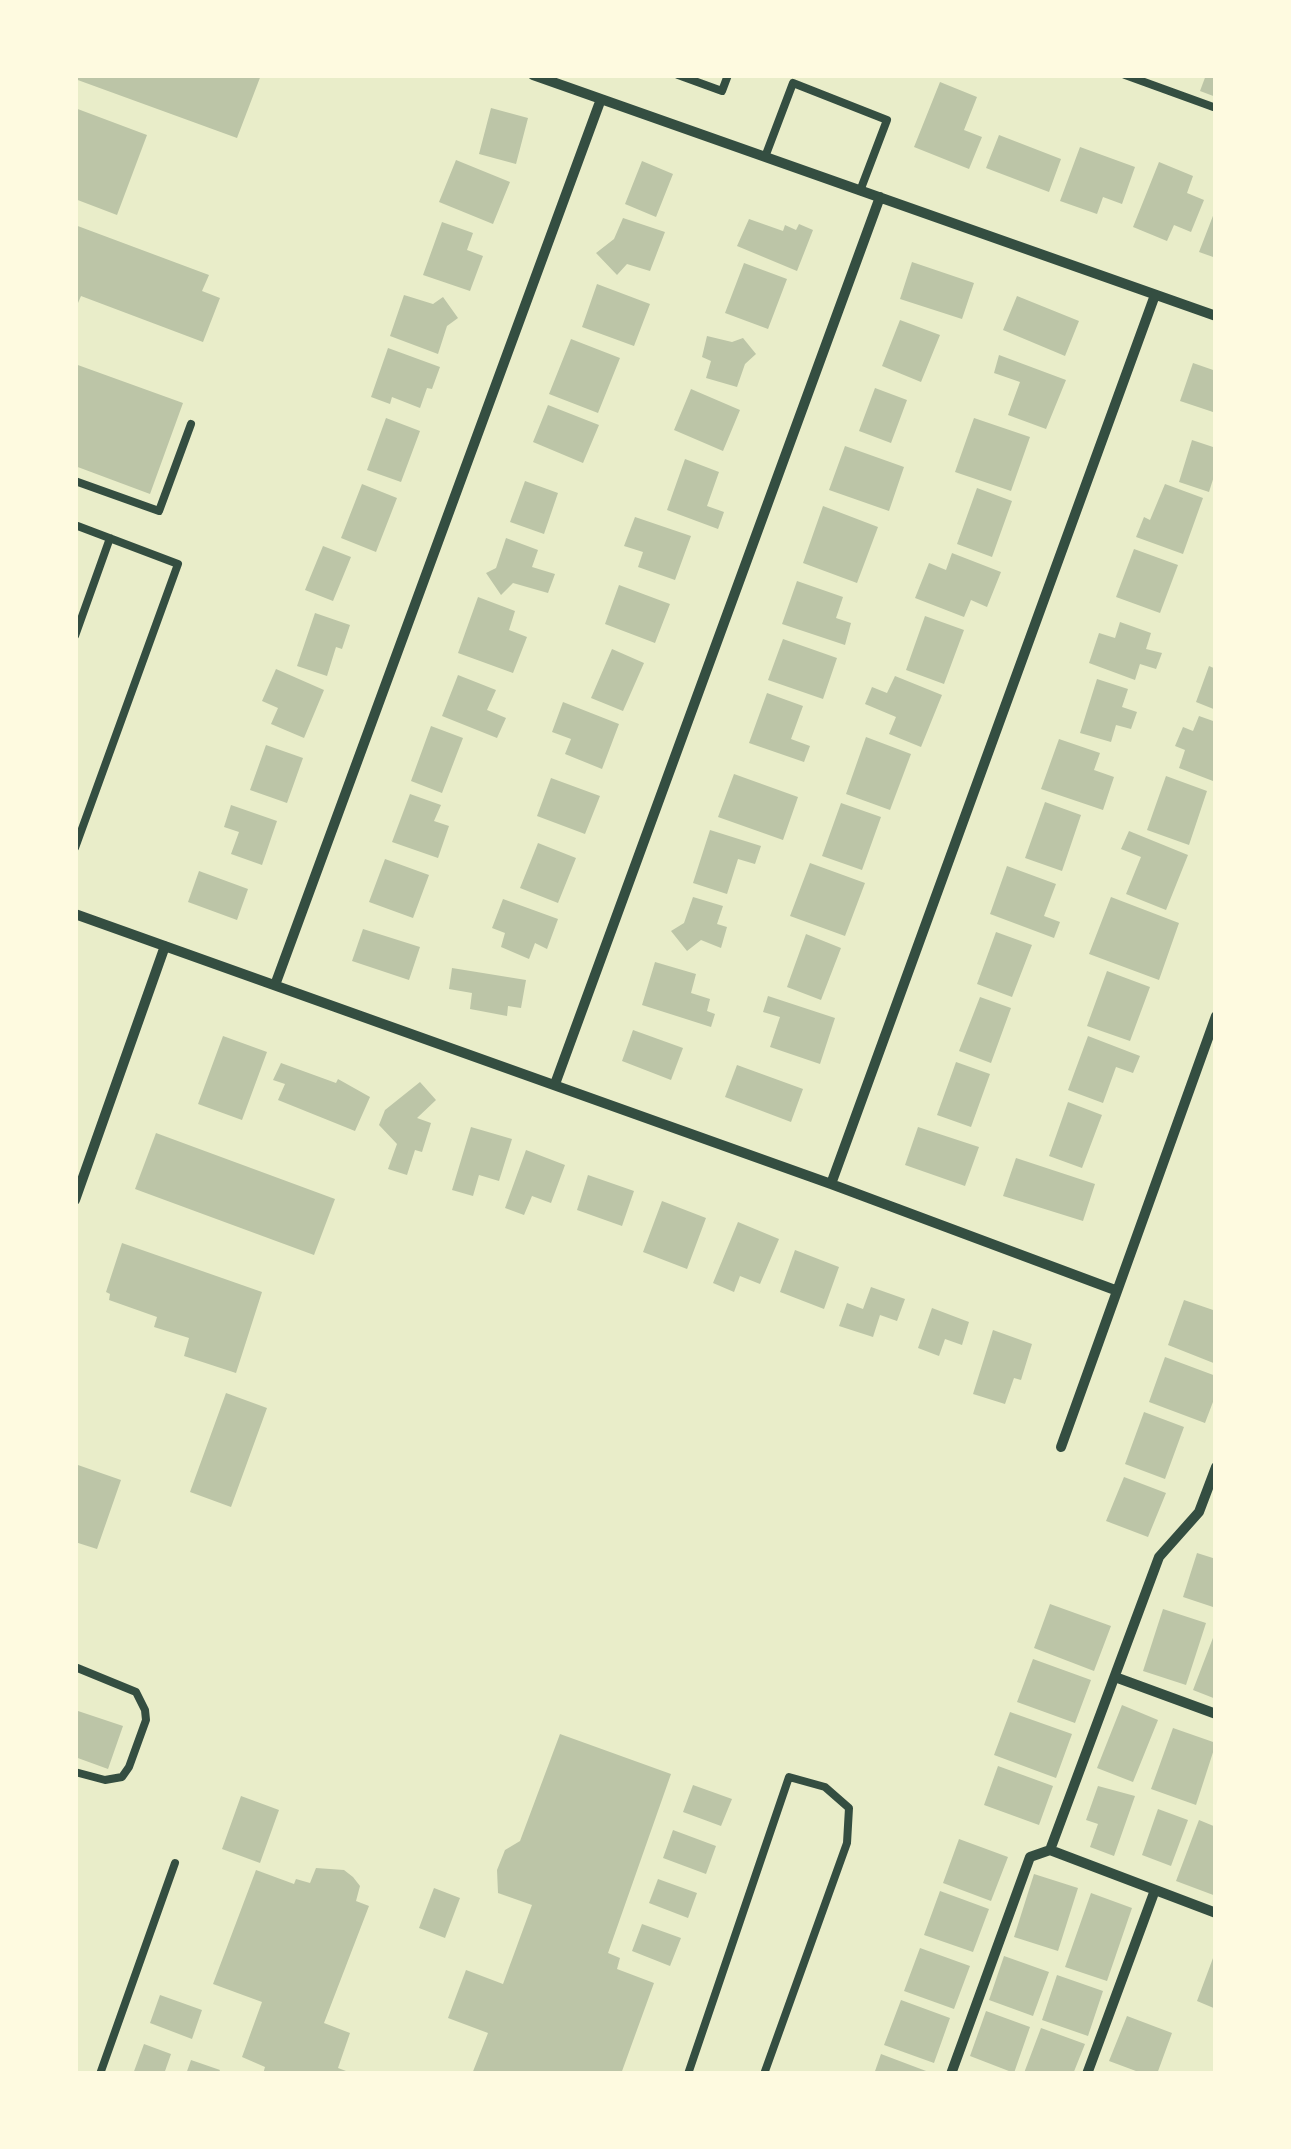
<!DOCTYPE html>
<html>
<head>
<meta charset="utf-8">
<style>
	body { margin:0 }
	#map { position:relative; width:1291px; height:2149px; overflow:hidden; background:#e9edc9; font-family:Literata,serif }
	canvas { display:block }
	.frame { position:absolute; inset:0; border:78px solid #fefae0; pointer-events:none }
</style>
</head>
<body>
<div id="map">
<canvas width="1291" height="2149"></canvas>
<div class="frame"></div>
</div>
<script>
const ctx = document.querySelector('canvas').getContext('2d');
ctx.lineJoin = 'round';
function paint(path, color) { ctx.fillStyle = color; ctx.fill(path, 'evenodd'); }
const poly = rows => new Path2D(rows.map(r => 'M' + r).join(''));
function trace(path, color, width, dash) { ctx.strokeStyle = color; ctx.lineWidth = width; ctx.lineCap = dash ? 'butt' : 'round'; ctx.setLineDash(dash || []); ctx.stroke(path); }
paint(poly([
	[75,75,261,75,237,138,75,79],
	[1206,75,1216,75,1216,97,1200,91],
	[940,82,977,97,964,130,982,137,969,169,914,147],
	[75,108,147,135,117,215,75,199],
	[491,108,528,118,516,164,479,154],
	[999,135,1061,159,1049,192,986,168],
	[1080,147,1135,167,1122,204,1103,197,1097,214,1060,201],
	[456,160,510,182,493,224,439,202],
	[642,161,673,174,656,217,625,204],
	[1159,162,1193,176,1187,193,1204,200,1191,232,1174,225,1167,241,1133,227],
	[1216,208,1216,258,1199,252],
	[623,218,665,232,650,271,627,264,617,275,596,253,614,239],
	[749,219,783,231,785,225,796,230,799,224,813,230,797,271,737,246],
	[442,222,473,233,467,250,483,256,470,291,423,275],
	[75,225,209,275,202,291,220,298,203,342,81,296,75,310],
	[912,262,974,283,962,319,900,299],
	[744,263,787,279,768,329,725,313],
	[597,284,650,304,634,346,582,327],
	[404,295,433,304,443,297,458,318,447,326,438,354,390,336],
	[1017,296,1079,321,1065,356,1003,330],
	[900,320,940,335,921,382,882,366],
	[707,336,732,342,743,338,756,354,745,364,737,387,706,378,711,361,702,357],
	[571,339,620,358,598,413,549,394],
	[388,348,440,367,432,389,427,388,420,408,392,397,390,404,371,397],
	[999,355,1066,380,1046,429,1008,415,1020,382,994,373],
	[1193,363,1216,371,1216,413,1180,401],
	[75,364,183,403,150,494,75,466],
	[875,388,907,400,891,443,859,431],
	[691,389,740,410,723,451,674,430],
	[548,405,599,425,583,463,533,442],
	[386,418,420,431,401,482,367,470],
	[974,418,1030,437,1011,491,955,472],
	[1192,440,1216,448,1216,470,1209,492,1179,482],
	[845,446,904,467,889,511,829,490],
	[685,459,719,472,707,506,724,512,718,529,667,510],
	[525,481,558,493,544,534,510,522],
	[362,484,397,498,376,552,341,538],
	[1165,484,1203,498,1183,554,1136,537,1144,517,1150,520],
	[977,488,1012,501,992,557,957,544],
	[823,506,878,527,857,583,803,563],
	[635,517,691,536,675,580,638,567,643,552,624,546],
	[506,538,538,550,532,567,555,574,548,593,513,583,501,595,486,573,496,568],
	[323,546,351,557,333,601,305,590],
	[1134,549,1178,565,1160,613,1116,597],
	[952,553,1001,572,987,607,971,600,964,617,915,598,929,563,946,570],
	[797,581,843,597,836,618,851,623,845,645,782,624],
	[619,585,670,604,655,643,605,624],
	[478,597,515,611,509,630,527,637,513,673,458,653],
	[315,613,350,625,342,649,336,647,327,676,297,666],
	[925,616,964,630,944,684,906,670],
	[1120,622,1151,633,1146,649,1162,653,1156,669,1140,664,1135,680,1089,663,1099,633,1115,638],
	[783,639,837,658,823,699,768,680],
	[612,649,644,663,623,711,591,698],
	[1209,666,1216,669,1216,710,1196,702],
	[276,669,324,690,304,738,271,724,278,708,262,701],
	[458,675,496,690,487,710,506,718,497,738,442,716],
	[895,676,942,695,921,747,889,734,896,717,865,704,872,687,887,693],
	[1097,679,1128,689,1122,707,1137,712,1131,729,1116,725,1111,742,1080,733],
	[767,693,803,706,791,739,810,746,804,762,749,743],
	[563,702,619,724,602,769,565,754,571,739,552,732],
	[1199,716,1216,722,1216,772,1213,781,1179,768,1185,750,1175,746,1183,727,1193,731],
	[431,726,463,738,442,793,411,781],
	[866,737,911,754,890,810,846,794],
	[1059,739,1100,753,1094,770,1114,777,1103,810,1041,789],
	[266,745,303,758,287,803,250,790],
	[734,774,798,797,783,840,718,817],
	[1166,776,1207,791,1189,845,1147,830],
	[551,778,600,796,585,834,537,816],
	[410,794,441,805,434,821,449,826,438,858,392,842],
	[1045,802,1081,815,1062,871,1025,858],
	[841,803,881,817,862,870,822,856],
	[231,805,277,821,262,865,231,854,239,832,224,827],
	[710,830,761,846,755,864,738,859,727,894,693,883],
	[1129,831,1188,855,1166,910,1126,894,1141,857,1121,849],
	[538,843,576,858,558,903,520,888],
	[385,859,429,875,413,918,369,902],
	[810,863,865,883,845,936,790,916],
	[1007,866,1056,884,1044,916,1060,922,1054,938,990,914],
	[199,871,248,889,237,920,188,902],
	[693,897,723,906,717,924,727,927,721,948,701,940,687,951,671,931,684,923],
	[1111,897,1179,923,1159,980,1089,954],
	[503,899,558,919,547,949,535,943,529,959,501,947,505,933,492,928],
	[363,929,420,947,409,980,352,961],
	[996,932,1032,945,1012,997,977,984],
	[806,934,841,948,821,1000,787,987],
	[655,962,696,974,691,993,710,999,707,1011,715,1014,711,1027,642,1005],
	[452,968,526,980,521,1008,508,1006,507,1016,470,1009,472,993,449,989],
	[1107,971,1150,987,1130,1041,1087,1026],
	[768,996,835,1018,820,1064,770,1047,780,1017,763,1012],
	[980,997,1011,1008,991,1063,959,1051],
	[633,1030,683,1048,671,1080,622,1061],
	[223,1036,267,1052,242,1120,198,1104],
	[1088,1036,1140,1056,1133,1073,1116,1067,1103,1103,1068,1090],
	[956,1062,990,1074,971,1127,937,1115],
	[281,1063,336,1083,338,1079,370,1097,355,1131,278,1100,285,1084,273,1080],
	[737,1065,803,1089,791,1122,725,1097],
	[420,1082,436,1100,417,1118,431,1123,422,1152,415,1150,407,1175,388,1169,397,1144,379,1125,385,1110],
	[1068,1102,1102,1115,1082,1168,1049,1156],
	[471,1127,512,1139,499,1181,479,1175,473,1196,452,1190],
	[918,1127,979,1147,965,1186,905,1165],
	[156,1133,335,1199,314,1255,135,1189],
	[526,1150,565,1165,551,1203,532,1196,524,1215,505,1208],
	[1016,1158,1095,1184,1083,1221,1003,1196],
	[588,1175,634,1191,622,1226,577,1210],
	[662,1201,706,1218,687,1269,643,1252],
	[738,1222,779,1239,760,1284,740,1276,734,1292,713,1283],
	[122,1243,262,1292,236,1373,184,1356,189,1338,154,1327,157,1317,109,1300,110,1294,106,1292],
	[795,1250,839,1267,824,1309,780,1292],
	[871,1287,905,1299,897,1321,880,1315,873,1337,839,1326,847,1303,863,1309],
	[1184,1300,1216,1311,1216,1364,1168,1345],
	[932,1308,969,1322,962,1345,945,1339,939,1356,918,1348],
	[993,1330,1032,1344,1021,1380,1014,1378,1005,1404,973,1394],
	[1165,1357,1216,1376,1216,1394,1205,1423,1149,1402],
	[226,1393,267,1408,231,1507,190,1492],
	[1144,1412,1184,1427,1165,1479,1125,1464],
	[75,1464,121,1480,97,1549,75,1542],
	[1124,1477,1166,1493,1148,1537,1106,1521],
	[1197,1553,1216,1559,1216,1608,1183,1597],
	[1050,1604,1111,1626,1094,1671,1034,1648],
	[1163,1609,1206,1623,1186,1685,1143,1671],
	[1216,1630,1216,1699,1193,1690],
	[1033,1659,1091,1680,1075,1723,1017,1702],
	[1122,1705,1158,1720,1133,1782,1097,1768],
	[75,1710,123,1726,108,1769,75,1757],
	[1010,1712,1072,1734,1056,1778,994,1755],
	[1173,1728,1216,1743,1196,1805,1151,1789],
	[560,1734,671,1774,608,1953,620,1958,617,1969,654,1983,621,2074,472,2074,488,2033,448,2018,466,1970,503,1984,532,1905,498,1893,497,1870,505,1850,520,1841],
	[998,1766,1053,1786,1039,1825,984,1805],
	[693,1785,732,1799,721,1826,683,1812],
	[1098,1786,1135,1796,1114,1856,1090,1847,1098,1824,1086,1820],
	[241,1796,279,1810,260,1863,222,1849],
	[1158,1809,1188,1820,1171,1866,1142,1855],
	[1199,1820,1216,1827,1216,1896,1176,1881],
	[673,1830,716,1846,706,1874,663,1858],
	[959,1839,1008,1857,991,1901,943,1883],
	[316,1868,344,1870,353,1877,360,1886,356,1901,369,1906,324,2023,350,2033,338,2068,354,2074,263,2074,265,2067,242,2057,262,2002,213,1984,256,1870,294,1884,296,1879,310,1883],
	[1034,1874,1078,1888,1058,1951,1014,1937],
	[658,1879,697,1893,688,1918,649,1903],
	[434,1888,460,1898,445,1938,419,1928],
	[940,1891,989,1909,973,1952,924,1935],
	[1091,1893,1132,1908,1107,1981,1065,1967],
	[642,1924,681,1938,670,1966,632,1951],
	[920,1948,970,1966,954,2009,904,1991],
	[1216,1950,1216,2009,1197,2001],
	[1004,1956,1049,1972,1033,2016,989,2000],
	[1057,1975,1103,1991,1088,2036,1042,2020],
	[160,1995,202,2010,192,2039,150,2023],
	[901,2000,950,2018,934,2063,884,2045],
	[986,2011,1030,2027,1014,2073,970,2056],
	[1127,2016,1172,2033,1157,2074,1144,2074,1109,2061],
	[1041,2028,1085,2044,1073,2074,1024,2073],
	[144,2044,171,2054,164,2074,133,2074],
	[881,2054,934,2074,874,2074],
	[191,2060,220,2070,218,2074,186,2074]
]), '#bcc5a7');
trace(poly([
	[678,75,722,91,728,75],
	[1125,75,1216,108],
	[765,157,793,83,887,120,860,191],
	[75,481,159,511,191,424],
	[75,525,178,564,75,848],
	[75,636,110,538],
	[75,1667,136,1692,145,1710,146,1720,129,1767,122,1777,105,1780,75,1772],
	[100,2074,175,1863],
	[688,2074,789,1777,825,1787,849,1808,847,1843,764,2074]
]), '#344e41', 8);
trace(poly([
	[533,75,1216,316],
	[75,914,831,1184,1115,1290],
	[275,985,601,99],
	[555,1084,880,197],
	[831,1184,1155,295],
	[75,1200,165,946],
	[1061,1447,1216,1016],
	[1115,1677,1216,1714],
	[1050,1850,1159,1557,1199,1512,1216,1467],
	[1050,1850,1216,1913],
	[951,2074,1030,1857,1050,1850],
	[1087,2074,1155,1890]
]), '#344e41', 10);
</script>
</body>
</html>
